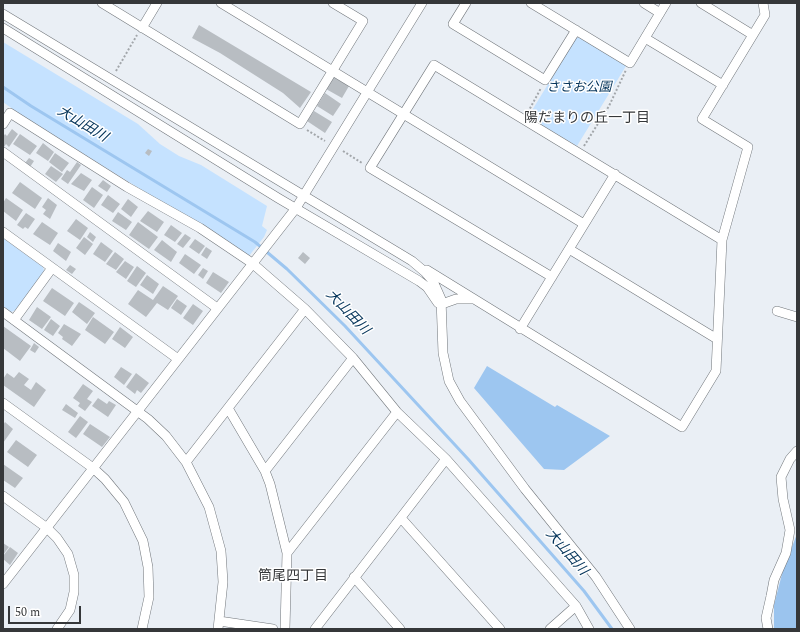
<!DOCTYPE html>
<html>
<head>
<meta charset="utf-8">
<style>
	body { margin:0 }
	#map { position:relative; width:800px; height:632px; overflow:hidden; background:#eaeff5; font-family:Spectral,serif }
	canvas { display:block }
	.frame { position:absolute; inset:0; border:4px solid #353739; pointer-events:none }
	.scale { position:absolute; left:8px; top:606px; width:73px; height:18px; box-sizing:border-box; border:2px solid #353739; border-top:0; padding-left:5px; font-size:12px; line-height:14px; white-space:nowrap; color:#353739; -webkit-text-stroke:3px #fff; paint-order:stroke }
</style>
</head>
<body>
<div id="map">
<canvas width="800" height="632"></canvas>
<div class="frame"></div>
<div class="scale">50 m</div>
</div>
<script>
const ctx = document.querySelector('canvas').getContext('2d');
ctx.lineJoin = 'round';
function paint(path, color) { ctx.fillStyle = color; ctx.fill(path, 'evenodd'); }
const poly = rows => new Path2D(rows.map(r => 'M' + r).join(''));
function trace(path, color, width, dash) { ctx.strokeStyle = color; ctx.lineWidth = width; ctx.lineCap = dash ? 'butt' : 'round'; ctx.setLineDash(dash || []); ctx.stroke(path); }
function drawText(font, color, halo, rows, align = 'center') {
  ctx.font = font + ' Spectral,"Noto Sans JP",serif'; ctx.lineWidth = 3; ctx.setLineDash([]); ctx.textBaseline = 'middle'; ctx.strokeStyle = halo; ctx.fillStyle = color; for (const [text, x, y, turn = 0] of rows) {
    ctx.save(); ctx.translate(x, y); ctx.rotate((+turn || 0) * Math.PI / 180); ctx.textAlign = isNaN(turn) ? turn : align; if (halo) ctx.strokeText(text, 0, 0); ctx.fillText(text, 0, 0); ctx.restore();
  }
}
paint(poly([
	[579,37,626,66,577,146,528,117,576,38],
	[3,42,138,124,160,144,179,156,201,165,267,206,262,226,267,230,264,237,249,256,25,118,3,102],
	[3,238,43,267,44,271,16,310,11,312,3,306]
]), '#c5e2ff');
paint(poly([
	[797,534,797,629,774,629,774,605,783,570]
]), '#9bc4ee');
paint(poly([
	[487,366,555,407,557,405,610,436,564,470,544,469,474,388]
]), '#9dc6f0');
trace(poly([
	[3,87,31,106,255,242,287,269,345,326,468,459,584,591,612,629]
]), '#9dc6f0', 3);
paint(poly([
	[199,25,311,92,300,108,283,93,220,53,192,38],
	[333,77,349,86,342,98,326,89],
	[325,93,341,104,333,116,317,106],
	[314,111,332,122,325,133,307,121],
	[12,129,18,134,9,147,6,144,4,147,3,137,5,134,7,136],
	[20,134,37,146,30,155,13,144],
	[43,143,54,152,48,161,36,153],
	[148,149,152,151,149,156,145,153],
	[55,153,69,163,62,172,49,162],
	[29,158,34,161,30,167,25,163],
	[77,162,81,165,68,184,61,179,67,170,70,172],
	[51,166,63,174,56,182,45,174],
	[81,173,92,180,84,191,71,184],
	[103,180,111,186,107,192,98,186],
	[20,182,42,198,35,209,12,193],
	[92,187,103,195,94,208,83,200],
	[108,195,120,204,113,213,101,205],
	[6,198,23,210,16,221,3,211,3,203],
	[48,198,57,205,50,219,43,214,46,210,42,207],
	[128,199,138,207,131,217,121,209],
	[148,211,164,222,157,232,140,221],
	[118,212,132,222,126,230,112,221],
	[26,213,35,219,28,229,25,227,23,229,17,225],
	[76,219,88,228,80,240,67,231],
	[42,222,58,233,50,245,33,234],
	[138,222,158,237,149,249,129,235],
	[171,225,182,233,175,242,164,235],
	[90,232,96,237,93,242,87,237],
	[185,234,191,238,183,248,177,244],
	[84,237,93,244,85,255,76,248],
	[195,239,205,246,199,254,189,247],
	[162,240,177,252,171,262,154,250],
	[101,242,113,251,105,262,93,254],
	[58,243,71,252,66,261,53,251],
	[206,247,212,251,207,259,201,255],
	[115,252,124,259,116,270,106,264],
	[303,252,310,258,305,264,298,258],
	[185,254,201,265,194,274,179,263],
	[125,261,134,267,126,279,116,272],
	[70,265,76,269,72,274,66,270],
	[137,266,146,273,136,287,127,281],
	[203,268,208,271,203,279,198,275],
	[213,272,229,282,221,293,206,283],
	[147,275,159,284,153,294,140,285],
	[163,286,178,296,168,310,157,303,146,317,128,304,138,290,153,300],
	[52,288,74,303,65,316,43,301],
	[177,299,187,306,181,315,171,308],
	[79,302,95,313,87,324,72,312],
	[193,304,203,311,193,325,183,318],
	[37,307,51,317,42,329,29,320],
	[93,317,114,332,105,344,85,330],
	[51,319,60,326,53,336,44,330],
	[64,324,81,334,72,346,62,339,63,337,58,333],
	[3,326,31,346,20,361,3,348],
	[120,327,133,337,125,348,112,339],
	[34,343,39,347,35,353,30,350],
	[121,367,132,374,124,385,114,377],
	[19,372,29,379,24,385,31,390,36,382,46,390,34,407,3,385,3,379,7,373,14,378],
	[136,373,149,383,141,393,137,390,135,394,126,387],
	[83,384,93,391,87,399,92,402,85,411,78,406,80,403,73,398],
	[98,398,107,404,109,401,116,405,108,417,92,406],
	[66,404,78,413,75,418,62,410],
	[80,416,88,422,76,438,68,432],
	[5,422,13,429,3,443,3,425],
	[90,424,110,437,102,447,83,434],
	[16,440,37,455,28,467,7,452],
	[3,464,23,478,15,488,3,480],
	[3,543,9,547,3,555],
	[10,547,18,553,10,565,3,559,3,556]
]), '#b8bdc2');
const minor = poly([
	[102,3,300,124,363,21,333,3],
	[221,3,584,224],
	[466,3,453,24,545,80,576,30],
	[531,3,630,63,666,3],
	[644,3,660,13],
	[701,3,753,35],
	[3,14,412,261,425,272,433,281,441,299,443,353,449,381,460,401,525,489,596,577,630,629],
	[3,28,278,198,419,281,427,287,438,303],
	[142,28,157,3],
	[645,38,723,85],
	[3,124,10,113,127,187,200,228,252,263,305,309,353,358,397,412,446,459,576,606,589,629],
	[3,152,217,308],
	[3,232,178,359],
	[569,249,717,339],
	[427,270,682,427,716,371,722,240,748,147,702,119,765,15,763,3],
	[552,277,370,168,434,65,722,240],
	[442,304,456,299,474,299],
	[777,311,797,317],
	[3,312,148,419,166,436,186,462,209,507,221,551,223,582,218,629],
	[14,320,52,268],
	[520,329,615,174],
	[3,403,93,468,105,479,124,502,143,541,148,567,149,597,142,629],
	[228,408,265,471,270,484,287,553,285,629],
	[186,462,305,309],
	[265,471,353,358],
	[3,496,47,528,57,538,68,554,74,575,74,592,70,610,57,629],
	[401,518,500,629],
	[287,553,397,412],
	[354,577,400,629],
	[3,584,296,208,422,3],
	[219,621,273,629],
	[315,629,446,459],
	[550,629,576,606],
	[768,629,766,618,771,596,774,580,786,553,790,530,783,499,781,477,790,459,797,451]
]);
trace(minor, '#71767b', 10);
trace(poly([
	[116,71,137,35],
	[528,112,541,88],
	[307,130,325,141],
	[584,146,609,106,626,70],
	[343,151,362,163]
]), '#a2a6aa', 2, [2, 2]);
trace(minor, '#fff', 9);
drawText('italic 13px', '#04335a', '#fff', [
	["ささお公園",579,88]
]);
drawText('14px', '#353739', '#fff', [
	["陽だまりの丘一丁目",587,119],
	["筒尾四丁目",293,577]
]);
drawText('italic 14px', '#033359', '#fff', [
	["大山田川",82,125,31],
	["大山田川",347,313,46],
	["大山田川",566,553,49]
]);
</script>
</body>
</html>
